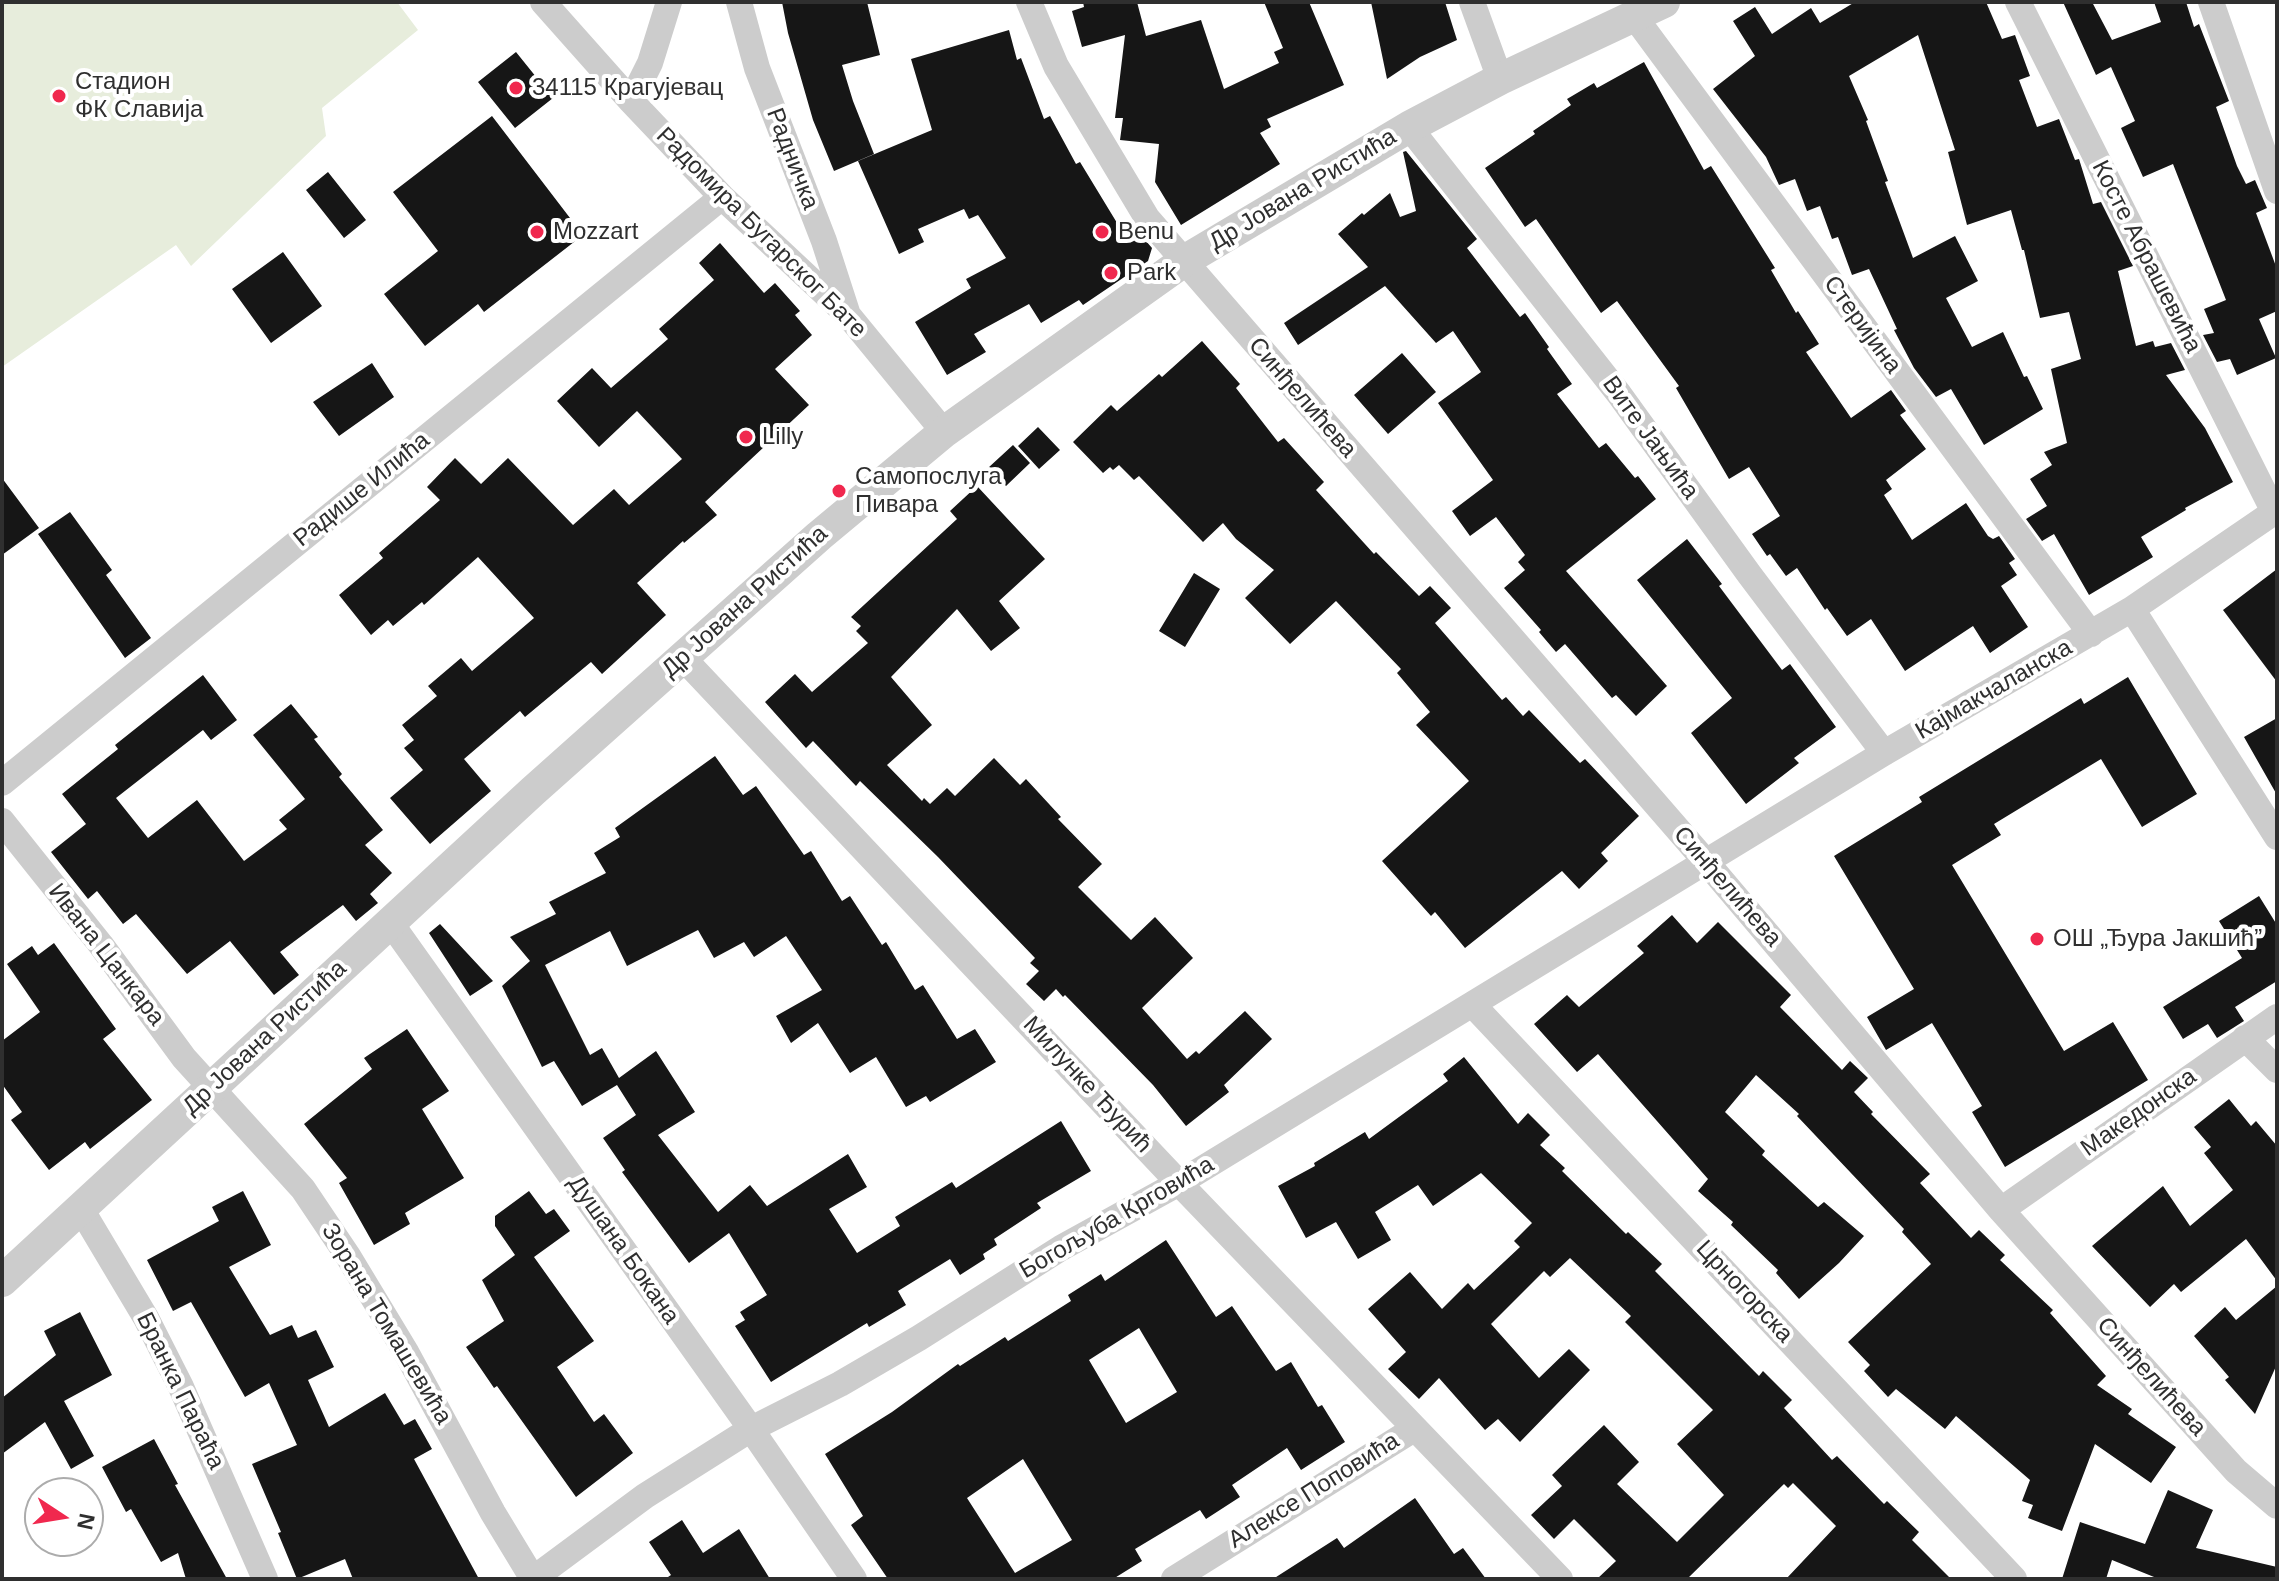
<!DOCTYPE html>
<html>
<head>
<meta charset="utf-8">
<style>
	body { margin:0 }
	#map { position:relative; width:2279px; height:1581px; overflow:hidden; background:#fff; font-family:Helvetica,sans-serif }
	canvas { display:block }
	.frame { position:absolute; inset:0; border:4px solid #2f2f2f; pointer-events:none }
	.north { position:absolute; left:24px; top:1477px; width:80px; height:80px; box-sizing:border-box; background:#fff; border:2px solid #acacac; border-radius:50%; rotate:102deg; font-size:22px; font-weight:700; line-height:32px; text-align:center; color:#2f2f2f }
	.north::after { content:''; display:block; margin:auto; width:28px; height:36px; background:#f0284e; clip-path:polygon(50% 0,100% 100%,50% 72%,0 100%) }
</style>
</head>
<body>
<div id="map">
<canvas width="2279" height="1581"></canvas>
<div class="frame"></div>
<div class="north">N</div>
</div>
<script>
const ctx = document.querySelector('canvas').getContext('2d');
ctx.lineJoin = 'round';
function paint(path, color) { ctx.fillStyle = color; ctx.fill(path, 'evenodd'); }
const poly = rows => new Path2D(rows.map(r => 'M' + r).join(''));
function trace(path, color, width, dash) { ctx.strokeStyle = color; ctx.lineWidth = width; ctx.lineCap = dash ? 'butt' : 'round'; ctx.setLineDash(dash || []); ctx.stroke(path); }
function drawText(font, color, halo, rows, align = 'center') {
  ctx.font = font + ' Helvetica,sans-serif'; ctx.lineWidth = 8; ctx.setLineDash([]); ctx.textBaseline = 'middle'; ctx.strokeStyle = halo; ctx.fillStyle = color; for (const [text, x, y, turn = 0] of rows) {
    ctx.save(); ctx.translate(x, y); ctx.rotate((+turn || 0) * Math.PI / 180); ctx.textAlign = isNaN(turn) ? turn : align; if (halo) ctx.strokeText(text, 0, 0); ctx.fillText(text, 0, 0); ctx.restore();
  }
}
paint(poly([
	[2,2,397,2,418,30,322,108,326,136,191,266,176,245,2,367]
]), '#e7eddc');
paint(poly([
	[782,2,867,2,880,55,842,65,853,101,874,154,834,171,813,120,788,33],
	[1083,2,1137,2,1146,36,1201,20,1224,89,1279,63,1274,52,1283,48,1264,2,1309,2,1344,85,1267,119,1271,127,1260,133,1280,164,1181,225,1155,182,1159,144,1120,140,1123,118,1115,118,1125,35,1082,47,1072,11,1084,7],
	[1371,2,1445,2,1457,40,1420,57,1387,79],
	[1855,2,1986,2,2002,39,2015,35,2030,76,2019,80,2037,127,2059,119,2075,160,2079,159,2093,204,2101,202,2133,266,2118,271,2136,346,2153,341,2155,347,2171,343,2185,370,2166,375,2205,428,2233,482,2185,508,2186,510,2141,537,2153,557,2089,595,2054,534,2042,541,2026,519,2047,506,2030,479,2052,465,2044,452,2067,443,2051,369,2081,359,2069,312,2040,318,2024,250,2022,250,2011,210,1967,225,1948,152,1955,150,1918,35,1849,76,1868,120,1866,121,1888,181,1885,182,1913,258,1955,236,1978,281,1946,298,1972,347,2003,332,2024,377,2027,376,2043,409,1984,445,1951,389,1936,397,1914,368,1894,330,1897,329,1869,269,1852,275,1838,237,1832,239,1820,206,1807,211,1795,179,1779,185,1766,157,1713,89,1755,56,1733,21,1755,7,1772,34,1811,8,1820,23],
	[2063,2,2092,2,2112,40,2161,22,2154,2,2186,2,2194,27,2199,24,2229,101,2216,107,2237,166,2246,184,2255,180,2267,208,2256,213,2277,269,2277,311,2259,319,2276,358,2237,375,2230,359,2217,362,2203,335,2214,333,2204,309,2226,300,2173,164,2143,177,2121,128,2135,121,2111,67,2096,75],
	[1009,30,1017,60,1021,58,1044,119,1050,116,1076,164,1080,162,1128,241,1139,233,1152,248,1148,261,1083,305,1079,300,1041,323,1029,304,974,334,986,352,947,375,915,322,971,288,966,279,1006,258,978,215,969,219,964,209,918,229,924,242,899,254,858,161,932,130,911,59],
	[516,52,553,98,515,128,478,82],
	[1644,62,1704,170,1711,166,1775,268,1771,270,1796,313,1798,311,1819,344,1806,352,1851,418,1891,390,1906,411,1900,415,1926,449,1886,480,1892,489,1884,495,1912,540,1966,503,1988,536,1993,539,1999,536,2015,559,2009,563,2017,575,2001,586,2028,627,1990,653,1973,626,1905,671,1871,619,1847,636,1827,608,1825,610,1797,568,1786,576,1770,554,1767,556,1752,534,1780,516,1749,467,1729,479,1676,388,1679,386,1617,301,1601,313,1536,219,1525,227,1485,168,1535,134,1533,131,1571,105,1567,99,1594,83,1597,88],
	[492,116,583,235,484,312,478,304,425,346,384,294,438,251,393,192],
	[1406,151,1477,239,1467,248,1520,317,1525,313,1549,347,1547,349,1572,384,1557,394,1599,448,1606,443,1635,478,1638,476,1656,499,1566,571,1667,686,1636,716,1616,695,1612,698,1565,644,1556,652,1539,632,1541,630,1504,588,1525,570,1518,562,1525,555,1496,517,1470,536,1452,511,1493,480,1438,403,1481,372,1453,331,1436,343,1385,286,1298,345,1284,323,1368,267,1338,234,1362,213,1364,215,1390,193,1400,217,1416,211,1403,152],
	[328,172,366,220,344,238,306,190],
	[720,243,764,293,775,283,800,311,795,315,812,335,775,369,809,405,705,502,717,515,684,543,683,541,637,583,666,615,602,674,591,662,525,717,520,711,464,759,491,791,430,844,390,798,423,770,404,748,414,740,402,725,437,696,428,686,461,658,472,671,534,618,478,557,424,605,422,602,393,626,388,620,371,635,339,595,383,558,379,553,440,500,427,487,455,458,481,484,508,458,573,525,614,489,629,505,682,459,637,411,599,447,557,401,592,368,611,388,668,339,659,329,714,280,699,263],
	[283,252,322,306,271,343,232,289],
	[1202,341,1240,384,1236,388,1278,442,1284,438,1324,482,1316,490,1374,554,1376,552,1419,596,1430,586,1451,608,1435,623,1502,700,1506,697,1523,716,1529,710,1580,763,1585,759,1639,816,1601,853,1608,861,1579,889,1562,871,1465,948,1435,912,1431,916,1382,861,1469,781,1416,725,1430,712,1397,673,1401,669,1336,601,1290,644,1245,598,1274,570,1236,539,1223,523,1203,542,1139,476,1134,480,1119,465,1113,470,1110,467,1103,473,1073,442,1111,405,1117,411,1159,374,1162,377],
	[1402,353,1436,392,1388,434,1354,395],
	[372,363,394,397,339,436,313,402],
	[1038,427,1060,450,1039,469,1018,446],
	[1013,445,1030,463,1006,486,988,468],
	[2,478,39,528,2,555],
	[977,486,1045,559,999,601,1020,628,991,651,957,609,891,677,932,725,887,765,922,801,924,798,930,804,947,788,955,796,994,758,1020,785,1026,779,1061,817,1058,819,1102,864,1078,887,1131,940,1155,917,1193,958,1142,1008,1187,1059,1196,1051,1199,1054,1245,1011,1272,1039,1224,1085,1229,1092,1186,1126,1153,1085,1065,995,1063,997,1056,989,1044,1001,1026,984,1039,971,1030,963,1035,958,938,857,860,781,856,786,813,741,806,748,765,702,795,674,812,692,868,643,856,631,861,626,851,617,957,519,950,511],
	[70,512,112,570,106,575,151,638,125,658,38,534],
	[1687,539,1722,584,1719,586,1782,670,1790,664,1836,727,1794,758,1799,763,1746,804,1691,733,1732,698,1637,580],
	[2277,569,2277,682,2223,610],
	[1194,573,1220,589,1185,647,1159,631],
	[203,675,237,720,211,740,203,730,116,798,148,838,197,800,244,861,287,829,279,820,305,799,253,735,291,704,318,737,314,739,342,774,339,777,383,830,365,845,392,873,370,894,378,903,356,921,343,905,280,952,299,975,274,995,230,941,187,974,136,914,123,924,97,891,88,899,51,852,86,824,62,794,118,749,115,745],
	[2128,677,2197,794,2142,827,2101,759,1994,824,2001,835,1952,865,2064,1051,2113,1022,2148,1080,2005,1167,1972,1112,1982,1106,1932,1023,1886,1050,1867,1017,1914,989,1834,856,1922,802,1919,797,2081,698,2084,704],
	[2277,718,2277,795,2244,737],
	[715,756,743,795,756,786,804,855,811,851,842,901,850,896,882,945,886,942,915,990,923,985,957,1039,975,1029,996,1062,930,1102,926,1096,906,1107,876,1057,850,1073,818,1023,791,1043,776,1016,822,990,786,936,754,957,744,942,714,958,698,930,627,966,610,931,545,965,590,1055,602,1048,619,1078,656,1051,695,1112,658,1135,718,1212,750,1185,767,1206,848,1154,867,1187,829,1209,857,1253,900,1226,895,1217,952,1182,956,1188,1061,1121,1091,1171,1037,1203,1041,1208,994,1239,997,1245,983,1254,985,1259,960,1275,950,1259,898,1291,906,1305,869,1327,867,1323,771,1382,735,1326,745,1320,740,1312,767,1295,729,1233,689,1263,622,1172,625,1170,603,1138,636,1115,617,1085,582,1106,554,1061,542,1067,502,986,530,961,510,937,556,914,549,902,606,873,594,853,620,837,615,828],
	[2259,896,2277,925,2277,981,2235,1007,2244,1021,2233,1028,2217,1038,2208,1024,2183,1039,2163,1007,2242,958,2219,921],
	[1672,915,1697,943,1718,922,1791,995,1780,1007,1842,1070,1850,1061,1868,1078,1854,1092,1873,1112,1871,1114,1930,1174,1920,1183,1971,1238,1979,1230,2005,1255,2000,1260,2053,1310,2050,1313,2106,1376,2097,1385,2132,1409,2128,1414,2176,1447,2151,1483,2095,1444,2062,1531,2028,1518,2033,1505,2022,1501,2030,1480,1956,1416,1945,1429,1896,1389,1888,1397,1864,1371,1870,1365,1848,1342,1931,1264,1902,1232,1904,1229,1797,1116,1799,1114,1756,1075,1725,1112,1765,1151,1762,1155,1818,1207,1824,1202,1864,1236,1839,1263,1799,1299,1776,1273,1778,1270,1731,1225,1733,1222,1698,1191,1708,1179,1598,1054,1577,1072,1534,1024,1567,995,1579,1007,1644,953,1637,946],
	[440,924,493,981,470,996,429,933],
	[54,943,116,1029,103,1039,152,1100,90,1149,85,1142,49,1170,11,1120,22,1112,2,1084,2,1041,40,1012,7,964,32,946,38,955],
	[407,1029,449,1091,422,1109,464,1178,405,1213,410,1224,374,1245,339,1183,347,1178,304,1124,372,1069,364,1058],
	[1464,1057,1518,1124,1528,1113,1550,1135,1540,1145,1565,1168,1562,1171,1626,1234,1628,1232,1662,1264,1655,1271,1759,1376,1763,1371,1792,1400,1784,1408,1832,1460,1837,1456,1884,1504,1887,1501,1919,1532,1912,1540,1951,1579,1786,1579,1836,1526,1793,1483,1788,1488,1784,1484,1687,1579,1597,1579,1616,1561,1574,1519,1554,1539,1531,1515,1562,1486,1552,1475,1604,1425,1639,1462,1617,1484,1677,1542,1724,1495,1677,1444,1713,1410,1625,1322,1631,1316,1570,1258,1550,1277,1544,1271,1491,1324,1539,1378,1569,1349,1590,1370,1520,1442,1498,1419,1485,1430,1439,1378,1419,1399,1388,1369,1406,1352,1368,1309,1410,1272,1442,1309,1468,1283,1474,1290,1520,1247,1514,1241,1532,1223,1481,1173,1433,1206,1418,1185,1375,1212,1391,1240,1358,1259,1336,1222,1306,1238,1278,1186,1315,1166,1314,1163,1365,1132,1369,1139,1448,1081,1443,1074],
	[2229,1099,2251,1126,2256,1121,2277,1146,2277,1281,2246,1239,2181,1292,2174,1284,2150,1307,2092,1246,2163,1186,2190,1226,2233,1190,2204,1153,2211,1147,2194,1127],
	[243,1191,271,1245,229,1267,270,1335,292,1325,298,1338,316,1330,334,1367,308,1380,329,1427,385,1393,404,1425,415,1419,432,1449,414,1459,479,1579,353,1579,345,1559,297,1579,278,1533,281,1532,252,1464,297,1445,269,1383,245,1397,191,1302,173,1311,147,1260,219,1221,212,1207],
	[529,1191,546,1214,554,1209,570,1231,534,1257,594,1341,557,1367,594,1422,604,1414,633,1453,576,1497,497,1386,494,1388,466,1347,504,1321,482,1280,515,1255,495,1226,495,1216],
	[1166,1240,1216,1317,1232,1306,1276,1371,1291,1362,1318,1407,1322,1405,1345,1442,1301,1470,1287,1448,1232,1485,1240,1497,1206,1519,1200,1510,1135,1549,1142,1561,1113,1579,888,1579,851,1525,863,1516,825,1454,892,1412,958,1364,960,1366,1005,1337,1008,1341,1071,1301,1068,1295,1101,1274,1105,1281],
	[1139,1328,1177,1392,1126,1423,1089,1360],
	[1023,1459,1072,1540,1015,1573,967,1498],
	[2277,1286,2277,1364,2255,1414,2225,1380,2229,1377,2194,1336,2225,1307,2236,1320],
	[80,1312,112,1375,64,1401,94,1456,71,1469,45,1422,2,1454,2,1398,56,1355,44,1331],
	[154,1439,178,1484,175,1485,227,1579,186,1579,178,1553,161,1562,131,1509,126,1512,102,1467],
	[2168,1490,2213,1510,2196,1548,2277,1567,2277,1579,2159,1579,2112,1560,2106,1579,2062,1579,2080,1522,2145,1544],
	[1415,1498,1454,1554,1463,1548,1486,1579,1273,1579,1337,1538,1344,1548],
	[682,1520,703,1553,739,1529,770,1579,665,1579,671,1575,649,1542]
]), '#161616');
trace(poly([
	[543,2,631,101,722,197,848,315,944,432],
	[739,2,757,68,824,241,847,312],
	[1029,2,1056,66,1147,218,1707,863,2001,1210,2236,1471,2277,1506],
	[1472,2,1500,79],
	[2018,2,2274,512],
	[2211,2,2277,191],
	[1634,16,2091,634],
	[631,101,650,63,669,2],
	[1409,127,1619,394,1749,574,1884,753],
	[2132,609,2277,837],
	[683,658,1179,1183,1560,1579],
	[2,783,722,197],
	[2,821,101,945,184,1058,303,1189,348,1256,406,1352,493,1513,533,1579],
	[390,922,751,1429,854,1579],
	[1473,1005,2014,1579],
	[2245,1038,2277,1070],
	[81,1209,146,1318,181,1387,265,1579],
	[2001,1210,2277,1017],
	[533,1579,645,1496,751,1429,840,1384,919,1338,1061,1248,1179,1183,1884,753,2132,609,2277,510],
	[1174,1579,1414,1429]
]), '#ccc', 26);
trace(poly([
	[2,1281,533,791,819,536,944,432,1184,261,1409,127,1500,79,1664,2]
]), '#ccc', 32);
for (const [x, y, r, color] of [
	[516,88,8,"#f0284e"],
	[59,96,8,"#f0284e"],
	[537,232,8,"#f0284e"],
	[1102,232,8,"#f0284e"],
	[1111,273,8,"#f0284e"],
	[746,437,8,"#f0284e"],
	[839,491,8,"#f0284e"],
	[2037,939,8,"#f0284e"]
]) { const dot = new Path2D(); dot.arc(x, y, r, 0, 2 * Math.PI); ctx.fillStyle = color; ctx.fill(dot); trace(dot, '#fff', 3); }
drawText('24px', '#2f2f2f', '#fff', [
	["Стадион",75,82],
	["ФК Славија",75,110],
	["34115 Крагујевац",532,88],
	["Mozzart",553,232],
	["Benu",1118,232],
	["Park",1127,273],
	["Lilly",762,437],
	["Самопослуга",855,477],
	["Пивара",855,505],
	["ОШ „Ђура Јакшић”",2053,939]
], 'left');
drawText('24px', '#2f2f2f', '#fff', [
	["Радничка",792,159,69],
	["Др Јована Ристића",1303,190,-31],
	["Радомира Бугарског Бате",761,233,45],
	["Косте Абрашевића",2146,257,63],
	["Стеријина",1862,325,54],
	["Синђелићева",1302,398,49],
	["Вите Јањића",1650,438,54],
	["Радише Илића",362,490,-39],
	["Др Јована Ристића",745,602,-42],
	["Кајмакчаланска",1994,690,-30],
	["Синђелићева",1727,887,49],
	["Ивана Цанкара",106,955,52],
	["Др Јована Ристића",265,1038,-43],
	["Милунке Ђурић",1087,1085,47],
	["Македонска",2139,1113,-35],
	["Богољуба Крговића",1117,1218,-30],
	["Душана Бокана",623,1250,55],
	["Црногорска",1744,1292,47],
	["Зорана Томашевића",386,1324,59],
	["Синђелићева",2151,1377,48],
	["Бранка Параћа",180,1391,64],
	["Алексе Поповића",1314,1491,-32]
]);
</script>
</body>
</html>
